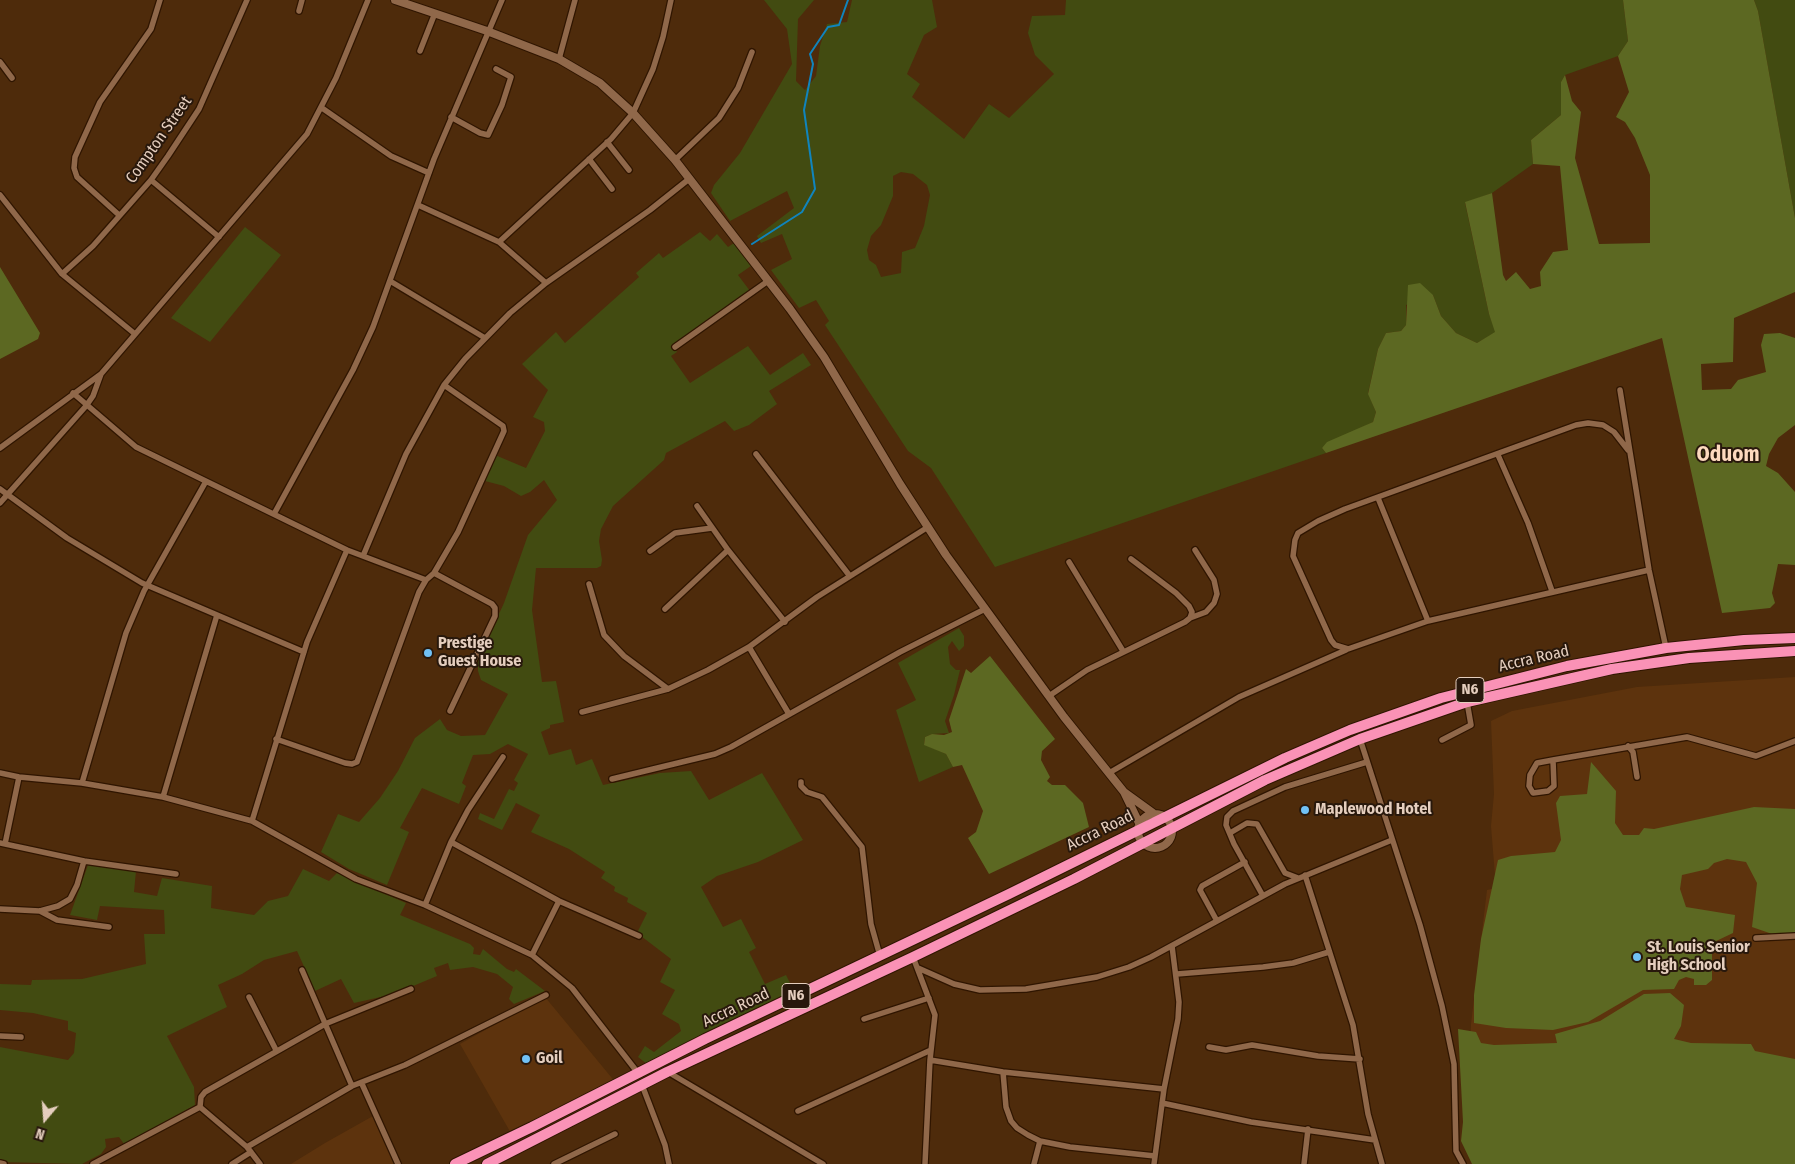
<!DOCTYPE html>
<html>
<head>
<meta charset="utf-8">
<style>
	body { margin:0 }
	#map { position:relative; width:1795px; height:1164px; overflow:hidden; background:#4e2b0b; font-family:"Fira Sans Condensed",sans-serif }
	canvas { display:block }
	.north { position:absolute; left:20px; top:1094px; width:50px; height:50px; -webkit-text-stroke:4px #28180c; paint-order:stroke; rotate:198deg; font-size:14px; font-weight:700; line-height:20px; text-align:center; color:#e5cebe }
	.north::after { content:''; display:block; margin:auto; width:18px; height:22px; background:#e5cebe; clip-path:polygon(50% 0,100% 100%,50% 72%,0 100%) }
</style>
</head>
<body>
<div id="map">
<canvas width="1795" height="1164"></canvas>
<div class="north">N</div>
</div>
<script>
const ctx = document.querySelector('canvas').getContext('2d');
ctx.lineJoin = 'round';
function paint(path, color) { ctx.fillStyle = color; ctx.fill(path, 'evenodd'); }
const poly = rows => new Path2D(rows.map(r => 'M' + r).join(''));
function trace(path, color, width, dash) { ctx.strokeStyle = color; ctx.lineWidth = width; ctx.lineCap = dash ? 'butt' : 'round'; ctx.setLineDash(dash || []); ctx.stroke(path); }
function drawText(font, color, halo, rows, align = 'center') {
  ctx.font = font + ' "Fira Sans Condensed",sans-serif'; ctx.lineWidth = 4; ctx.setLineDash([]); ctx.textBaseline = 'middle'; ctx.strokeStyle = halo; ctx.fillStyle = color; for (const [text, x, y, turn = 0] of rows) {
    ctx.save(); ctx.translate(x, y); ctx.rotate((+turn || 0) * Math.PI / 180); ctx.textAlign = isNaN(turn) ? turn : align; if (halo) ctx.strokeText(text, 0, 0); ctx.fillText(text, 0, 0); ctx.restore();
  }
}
paint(poly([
	[1795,677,1795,1164,1467,1120,1471,1024,1487,890,1496,888,1491,826,1494,794,1491,721,1512,711,1637,687],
	[545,997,616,1083,512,1135,460,1044],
	[373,1116,397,1164,291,1164,325,1143]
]), '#5d330d');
paint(poly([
	[764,0,814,0,798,19,796,81,805,90,816,76,820,46,827,24,847,22,852,0,932,0,937,27,924,35,907,74,920,84,912,97,964,139,989,104,1009,118,1054,74,1035,55,1028,33,1032,16,1065,15,1066,0,1623,0,1628,41,1618,56,1565,75,1561,82,1561,115,1531,140,1533,164,1492,193,1465,203,1489,314,1496,332,1477,343,1456,333,1441,316,1433,295,1406,305,1406,325,1401,331,1386,333,1378,349,1368,393,1376,412,1373,422,1322,448,1326,453,995,567,931,468,908,451,825,325,829,321,816,300,799,308,771,270,792,259,782,234,761,243,757,236,794,208,787,191,730,221,711,193,714,185,740,153,792,64,787,29],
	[901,172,913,174,927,185,930,195,924,226,915,248,902,252,901,273,881,277,876,265,869,260,867,250,871,236,881,225,893,196,893,176],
	[1754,0,1795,0,1795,218,1758,11],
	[245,227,281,255,210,342,171,318],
	[700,232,710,241,717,234,728,247,734,243,751,266,738,275,750,291,673,346,677,352,671,356,690,383,748,346,770,375,803,353,811,365,769,391,777,404,749,425,734,431,725,421,666,453,664,460,613,506,601,529,599,541,602,560,601,566,597,568,536,568,532,610,542,682,556,681,564,722,550,725,550,728,541,732,549,755,571,749,576,765,592,759,603,785,660,773,691,771,709,800,762,773,803,840,758,862,717,876,701,887,723,927,741,919,756,948,749,952,765,984,786,975,795,993,647,1064,638,1057,645,1046,654,1052,681,1031,679,1024,662,1014,675,990,660,982,671,959,637,933,647,913,627,902,628,898,614,891,615,887,601,878,605,872,569,849,531,832,540,815,516,803,502,830,478,819,480,813,494,819,509,789,514,791,518,783,514,780,528,754,508,744,490,754,473,755,462,783,466,786,459,804,422,788,400,828,409,832,387,885,349,869,321,852,338,814,359,822,380,798,398,771,415,738,440,719,447,730,461,736,485,735,508,694,481,680,478,671,478,659,504,603,528,535,557,500,544,480,530,492,521,496,504,486,485,481,495,455,526,468,545,431,544,422,533,417,548,390,522,364,556,332,565,343,639,277,636,273,659,253,663,258],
	[959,628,964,636,964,646,959,651,952,641,948,647,950,664,956,670,960,670,954,695,945,721,949,733,932,734,925,737,924,744,946,754,953,767,919,782,896,710,916,700,898,663],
	[88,865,136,871,134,892,157,896,162,878,212,886,211,908,254,915,268,901,288,896,303,869,329,881,337,873,406,903,400,915,470,944,474,948,473,954,480,955,483,949,507,969,514,972,516,969,545,991,514,1004,509,999,513,987,497,974,473,967,450,970,448,963,434,968,437,976,394,994,354,1003,341,979,315,991,297,951,264,960,242,974,218,985,227,1007,167,1036,194,1087,195,1105,124,1144,119,1137,105,1139,106,1147,101,1154,82,1164,0,1162,0,1047,68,1060,74,1053,76,1033,68,1030,68,1021,33,1013,0,1010,0,984,31,985,32,980,82,979,146,964,144,934,165,934,164,910,100,906,97,920,70,915]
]), '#424b11');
paint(poly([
	[1623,0,1754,0,1758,11,1795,218,1795,292,1734,318,1733,362,1701,364,1702,390,1731,389,1738,380,1766,372,1761,345,1764,334,1780,333,1795,338,1795,425,1778,438,1769,454,1766,466,1778,473,1795,492,1795,565,1778,564,1772,593,1775,603,1770,608,1722,613,1662,338,1326,453,1322,448,1327,442,1373,422,1376,412,1368,394,1378,349,1386,333,1401,331,1406,325,1408,285,1420,283,1433,295,1441,316,1456,333,1477,343,1495,332,1489,314,1465,202,1492,193,1503,275,1506,281,1516,272,1530,289,1541,286,1540,272,1553,252,1568,250,1560,166,1533,164,1531,140,1561,115,1561,82,1565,75,1572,101,1581,112,1575,158,1599,244,1650,243,1650,175,1635,138,1625,122,1616,117,1629,92,1618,56,1628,41],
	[0,267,40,333,38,339,0,359],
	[990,656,1055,739,1042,751,1041,760,1050,777,1047,781,1052,785,1065,785,1083,803,1089,827,989,874,968,838,976,832,983,811,962,765,953,767,946,754,924,745,925,737,932,734,944,735,952,732,949,720,966,669,971,673],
	[1591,762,1616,791,1615,823,1623,835,1639,835,1644,828,1654,829,1754,807,1795,809,1795,934,1775,935,1752,927,1757,883,1746,862,1727,859,1714,863,1708,869,1682,875,1680,889,1686,907,1735,915,1733,933,1712,943,1712,980,1706,985,1694,985,1694,979,1686,977,1679,980,1674,989,1643,990,1588,1022,1553,1030,1506,1028,1474,1023,1474,995,1481,939,1498,860,1511,856,1555,852,1561,840,1556,803,1560,796,1587,794],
	[1670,993,1684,1005,1681,1026,1674,1039,1691,1043,1751,1044,1755,1051,1795,1059,1795,1164,1472,1164,1461,1141,1463,1122,1458,1029,1476,1032,1481,1043,1494,1045,1557,1043,1555,1034,1600,1021,1644,994]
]), '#5c6822');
trace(poly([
	[752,244,802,212,815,189,804,110,813,64,810,54,828,27,839,25,848,0]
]), '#1084bd', 2);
const street = poly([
	[299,11,302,0],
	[420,51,435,13],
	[559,59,575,0],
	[0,62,12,78],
	[322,108,391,156,429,173],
	[451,117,480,133,488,135,502,105,511,77,496,69],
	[607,142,629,170],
	[589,159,612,189],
	[675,160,719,118,738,88,752,52],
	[151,180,219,237],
	[0,195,62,274,135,334],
	[418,205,499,242,546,283],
	[119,215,77,177,74,168,75,157,100,102,151,29,160,0],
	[499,242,611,139,633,113,653,69,663,37,671,0],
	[62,274,93,246,151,180,168,156,199,109,247,0],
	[390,281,485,338],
	[675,347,768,281],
	[1620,390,1649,570,1666,648],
	[73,393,136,447,347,550,426,580],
	[0,448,101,374,307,134,336,78,368,0],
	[1628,450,1614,432,1603,425,1588,423,1576,425,1345,509,1318,521,1298,533,1295,540,1293,556,1331,640,1335,645,1348,649,1428,621,1649,570],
	[756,454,849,575],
	[1498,455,1528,523,1552,591],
	[0,489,67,538,142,583,304,652],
	[1378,498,1428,621],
	[0,503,86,406,93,396,101,374],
	[697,506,728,550,785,622],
	[274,514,353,370,373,327,434,159,502,0],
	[650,551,675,533,712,528],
	[363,556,406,454,444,385,465,359,510,313,546,283,650,210,689,179],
	[1069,562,1123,651],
	[434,573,492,604,495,608,495,616,450,711],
	[589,584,604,635,624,656,668,689],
	[665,609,728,550],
	[1190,618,1206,612,1214,603,1217,594,1214,580,1195,550],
	[749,647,789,714],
	[1049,696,1087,670,1185,622,1190,618,1192,612,1189,606,1176,593,1131,559],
	[582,712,668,689,708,670,749,647,817,597,928,527],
	[276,739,345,763,352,764,357,762,419,592,426,580,434,573,458,532,504,431,503,426,444,385],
	[1360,739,1420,925,1442,1006,1454,1064,1456,1151,1463,1164],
	[1442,740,1471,725,1467,702],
	[1628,746,1633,752,1637,777],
	[1553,760,1554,786,1548,791,1533,793,1529,786,1530,775,1537,763,1553,760,1687,737,1756,756,1795,741],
	[0,773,19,777,82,783,163,797,252,821,356,879,425,905,532,955,572,988,638,1073],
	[1109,773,1239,697,1346,650],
	[612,779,715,754,731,747,900,652,985,609],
	[801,782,801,786,807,792,822,797,862,847,871,924,880,956],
	[82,783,126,633,144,591,205,483],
	[163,797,217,615],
	[252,821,307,642,347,550],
	[1230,833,1247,823,1257,824,1285,873,1298,878],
	[451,842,559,901,639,936],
	[0,843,84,861,176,874],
	[5,844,19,777],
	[1305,875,1353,1025,1368,1114,1382,1164],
	[1263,896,1234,844,1226,825,1227,817,1233,811,1285,787,1367,762],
	[425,905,451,842,468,810,503,757],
	[0,909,40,911,58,906,70,899,77,885,84,861],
	[40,911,57,920,109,927],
	[1217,921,1200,890,1202,886,1245,862],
	[1756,938,1795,936],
	[532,955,559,901],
	[913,957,935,1015,930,1060,925,1164],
	[918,968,954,984,980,990,1026,989,1097,977,1129,967,1151,957,1285,884,1392,840],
	[302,970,352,1086],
	[1177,974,1263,967,1293,963,1329,952],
	[249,997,276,1050],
	[864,1019,929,998],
	[0,1036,21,1037],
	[1209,1047,1226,1050,1252,1045,1318,1056,1360,1059],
	[930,1060,1003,1072,1164,1089],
	[668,1072,823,1164],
	[1003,1072,1006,1107,1011,1121,1017,1128,1028,1135,1040,1141,1070,1147,1155,1156],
	[362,1084,398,1164],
	[642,1085,665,1145,669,1164],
	[1162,1103,1251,1122,1375,1140],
	[798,1111,931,1050],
	[247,1147,352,1086,405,1065,546,995],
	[0,1163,4,1164],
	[93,1164,200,1107],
	[232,1164,251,1152],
	[260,1164,247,1147,200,1107,201,1097,205,1092,325,1024,411,989],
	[554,1164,615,1134],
	[1034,1164,1040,1141],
	[1154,1164,1164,1089,1178,1019,1179,1002,1172,946],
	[1304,1164,1308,1129]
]);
const secondary = poly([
	[395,0,487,31,559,59,600,83,633,113,675,160,790,309,824,357,900,484,946,555,1064,717,1124,792,1139,823],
	[1124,792,1153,813],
	'1138 831a17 17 0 1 1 34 0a17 17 0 1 1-34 0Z'
]);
const highway = poly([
	[455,1164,532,1127,705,1039,1009,894,1285,758,1350,730,1441,698,1567,666,1666,648,1744,640,1795,638],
	[487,1164,667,1072,913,957,1074,879,1265,780,1360,739,1467,702,1612,669,1689,658,1795,651]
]);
trace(street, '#2f1500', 8);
trace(secondary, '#2f1500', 10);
trace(highway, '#2f1500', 12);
trace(street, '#90684a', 5.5);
trace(secondary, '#90684a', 8);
trace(highway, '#fa92b6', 10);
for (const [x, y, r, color] of [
	[428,653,5,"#71c1f5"],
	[1305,810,5,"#71c1f5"],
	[1637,957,5,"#71c1f5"],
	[526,1059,5,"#71c1f5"]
]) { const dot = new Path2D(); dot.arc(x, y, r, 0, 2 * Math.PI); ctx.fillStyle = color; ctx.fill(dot); trace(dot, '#28180c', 2); }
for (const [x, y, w] of [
	[1470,690,28],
	[796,996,28]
]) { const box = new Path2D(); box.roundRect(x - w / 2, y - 12.5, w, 25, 4); ctx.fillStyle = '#28180c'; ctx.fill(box); trace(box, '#e5cebe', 1); }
drawText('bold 15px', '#e5cebe', null, [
	["N6",1470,690],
	["N6",796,996]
]);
drawText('16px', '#e5cebe', '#28180c', [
	["Compton Street",159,140,-55],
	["Accra Road",1534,659,-13],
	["Accra Road",1100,831,-26],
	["Accra Road",736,1008,-25]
]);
drawText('bold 16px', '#e5cebe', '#28180c', [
	["Prestige",438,644],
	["Guest House",438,662],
	["Maplewood Hotel",1315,810],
	["St. Louis Senior",1647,948],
	["High School",1647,966],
	["Goil",536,1059]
], 'left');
drawText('bold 21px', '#fdd9be', '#28180c', [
	["Oduom",1728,455]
]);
</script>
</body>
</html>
